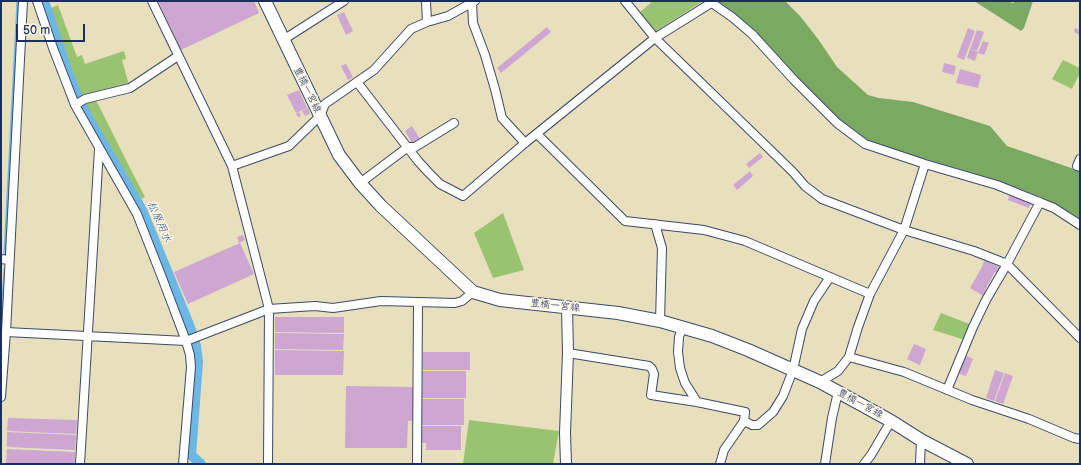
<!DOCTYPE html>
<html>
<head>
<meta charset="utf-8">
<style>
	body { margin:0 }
	#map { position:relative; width:1081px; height:465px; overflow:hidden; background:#e8e0bc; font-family:"Balsamiq Sans",sans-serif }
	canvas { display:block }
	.frame { position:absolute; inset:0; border:2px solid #1b2f5e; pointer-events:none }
	.scale { position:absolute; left:16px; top:24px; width:69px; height:18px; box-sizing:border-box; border:2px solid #1b2f5e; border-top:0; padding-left:5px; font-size:12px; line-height:14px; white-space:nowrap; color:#1b2f5e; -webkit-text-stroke:3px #fcf5e5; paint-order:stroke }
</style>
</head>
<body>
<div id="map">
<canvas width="1081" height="465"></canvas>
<div class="frame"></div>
<div class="scale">50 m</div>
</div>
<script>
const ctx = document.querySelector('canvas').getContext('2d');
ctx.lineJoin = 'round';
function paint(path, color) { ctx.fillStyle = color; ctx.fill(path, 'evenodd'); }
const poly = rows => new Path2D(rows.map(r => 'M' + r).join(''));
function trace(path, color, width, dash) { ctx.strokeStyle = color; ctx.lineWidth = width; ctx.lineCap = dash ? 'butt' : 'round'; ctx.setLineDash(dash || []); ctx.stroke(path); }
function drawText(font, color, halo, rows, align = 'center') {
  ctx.font = font + ' "Balsamiq Sans","Klee One",sans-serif'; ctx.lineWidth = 3; ctx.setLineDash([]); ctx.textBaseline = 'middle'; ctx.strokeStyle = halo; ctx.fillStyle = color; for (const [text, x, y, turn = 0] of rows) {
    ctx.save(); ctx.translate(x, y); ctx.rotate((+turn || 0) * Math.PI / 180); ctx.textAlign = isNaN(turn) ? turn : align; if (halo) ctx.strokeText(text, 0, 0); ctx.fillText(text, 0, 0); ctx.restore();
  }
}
paint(poly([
	[653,1,703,1,655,32,639,13],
	[58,5,77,57,82,55,85,64,124,51,126,59,122,60,129,85,82,97,71,72,51,8],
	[1063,60,1080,68,1080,73,1072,89,1052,79],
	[96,100,129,166,145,197,141,199,90,114,85,103],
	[503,213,524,270,493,278,474,233],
	[941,313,972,325,965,340,933,330],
	[469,420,559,431,553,464,463,464]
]), '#99c370');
paint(poly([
	[716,1,785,1,800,16,818,39,837,67,868,95,879,98,913,102,990,126,1007,146,1080,171,1080,220,1073,215,1041,197,997,180,870,143,840,121,797,79,754,31,734,14],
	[974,1,1004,1,1014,3,1014,1,1033,1,1024,28,1021,31]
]), '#7aa962');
trace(poly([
	[5,254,18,1],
	[1,331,5,270]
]), '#6db7e6', 3);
trace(poly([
	[44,1,68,73,78,98,87,116,142,210,190,327,196,346,198,362,191,455,201,464]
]), '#6db7e6', 10);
paint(poly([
	[158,1,254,1,259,13,181,50],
	[344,12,353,31,346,35,337,15],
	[547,27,551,32,501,73,497,68],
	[968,28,975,31,964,60,957,57],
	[1075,28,1080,30,1080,35,1074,32],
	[977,30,984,32,977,51,970,49],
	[983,41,989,43,984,55,978,53],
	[970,49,978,52,975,61,967,58],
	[944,63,956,66,954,75,942,72],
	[346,64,353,77,348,80,341,66],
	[960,69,981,75,978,88,956,83],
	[299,90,307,108,296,113,287,95],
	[308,108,310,114,305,116,302,111],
	[299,112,301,116,298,117,296,114],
	[412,126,420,139,412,143,405,131],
	[760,153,763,157,749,168,746,164],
	[750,171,753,176,737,190,733,185],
	[1009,195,1031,204,1029,208,1008,200],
	[243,235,245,240,239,243,237,237],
	[240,243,254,274,188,304,174,272],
	[985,260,1000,268,997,273,995,272,985,290,987,292,985,297,970,288,983,265,982,265],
	[275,317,344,317,344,333,275,332],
	[275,333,344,334,343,350,275,349],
	[914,344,926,349,920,365,907,359],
	[275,350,344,351,343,375,275,375],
	[423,352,470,352,470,370,423,370],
	[964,355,973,359,966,376,957,373],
	[995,370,1004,373,994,401,986,398],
	[422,371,466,371,466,398,422,398],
	[1005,373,1013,376,1003,404,995,401],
	[346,386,413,387,413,421,408,421,407,448,345,448],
	[422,399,464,399,464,425,422,425],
	[8,418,77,420,76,434,7,431],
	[422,426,461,426,461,450,426,450,426,443,422,443],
	[7,432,76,435,75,450,7,447],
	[7,449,75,452,75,464,6,463]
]), '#cda6d2');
const minor = poly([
	[37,1,53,48,75,105,137,214,161,275,186,341,190,355,191,367,183,464],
	[152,1,232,166,269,309,268,464],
	[426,1,427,22],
	[625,1,655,38,793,172,805,186,822,199,904,230,974,251,1007,264,1080,338],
	[709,1,732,17,752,34,794,80,837,123,865,144,925,164,997,185,1054,208,1080,225],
	[472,3,473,23,485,55,495,89,502,118,525,143],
	[283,40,344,1],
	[357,82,418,161,429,173,440,184,463,196,525,143,655,38,711,3],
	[75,105,85,99,130,88,178,56],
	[537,134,625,221,704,230,745,241,870,294],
	[1080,159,1077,166,1080,167],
	[232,166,289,146,320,116,325,104,374,70,411,29,427,22,448,16,475,1],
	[360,183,408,147,415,147,454,123],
	[655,224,662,248,660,321],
	[1,259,9,260],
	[682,328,679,337,678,352,680,368,685,383,697,402],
	[6,332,186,341,269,309,315,306,333,308,381,301,455,303,462,301,473,292],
	[568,353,649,366,652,369,654,374,651,395,697,402,745,412,744,421],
	[849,357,904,372,972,400,1029,419,1074,438,1080,439],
	[820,382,838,371,849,357,858,327,870,294,904,230,925,164],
	[947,390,973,327,986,300,1007,264,1040,202],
	[1,397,6,332,23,1],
	[80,464,99,149],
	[417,464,418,303],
	[720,464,724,450,744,421,752,425,758,425,773,412,783,396,793,370,802,329,814,301,830,277],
	[825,464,832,418,838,392],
	[864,464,871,455,891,421],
	[920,464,921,440]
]);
const tertiary = poly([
	[566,464,565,433,568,353,567,307]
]);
const secondary = poly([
	[265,1,339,155,360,183,381,206,473,292,500,300,618,313,660,321,712,336,748,350,820,382,891,421,921,440,967,464]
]);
trace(minor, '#3a4a6c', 10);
trace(tertiary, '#3a4a6c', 12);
trace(secondary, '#3a4a6c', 14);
trace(minor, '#fff', 8);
trace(tertiary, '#fff', 10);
trace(secondary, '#fff', 12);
drawText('10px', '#1b2f5e', '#fcf5e5', [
	["豊橋一宮線",307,90,64],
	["豊橋一宮線",555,306,6],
	["豊橋一宮線",860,404,29]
]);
drawText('italic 11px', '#345887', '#fcf5e5', [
	["松原用水",159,222,66]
]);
</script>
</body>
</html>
